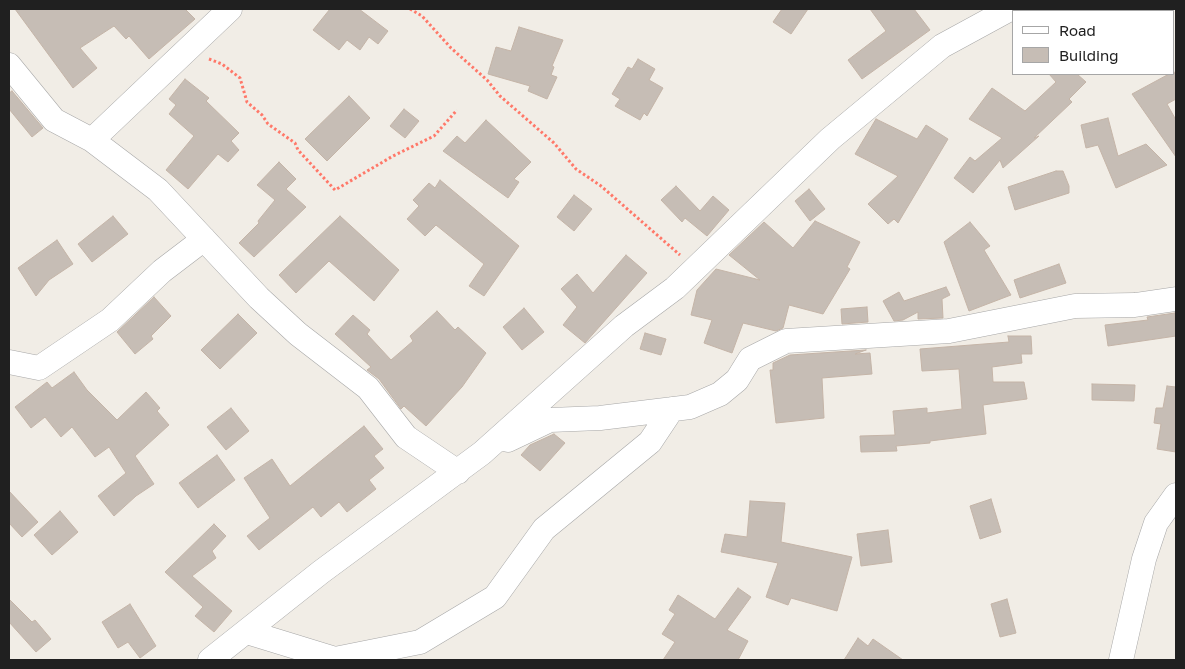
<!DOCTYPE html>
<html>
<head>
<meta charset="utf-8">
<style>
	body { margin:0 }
	#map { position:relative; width:1185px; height:669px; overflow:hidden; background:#f1ede6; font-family:"Golos Text",sans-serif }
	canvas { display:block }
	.frame { position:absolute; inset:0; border:10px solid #202020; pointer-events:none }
	.legend { position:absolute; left:1012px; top:10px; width:162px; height:65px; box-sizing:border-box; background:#fff; border:1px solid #a6a6a6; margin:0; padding:6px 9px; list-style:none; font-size:15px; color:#202020 }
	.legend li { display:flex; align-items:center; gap:10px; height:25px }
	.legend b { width:25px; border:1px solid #a6a6a6 }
</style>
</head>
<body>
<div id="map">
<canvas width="1185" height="669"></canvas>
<div class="frame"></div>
<ul class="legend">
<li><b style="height:6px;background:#fff"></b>Road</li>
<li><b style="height:14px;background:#c6bdb5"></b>Building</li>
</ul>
</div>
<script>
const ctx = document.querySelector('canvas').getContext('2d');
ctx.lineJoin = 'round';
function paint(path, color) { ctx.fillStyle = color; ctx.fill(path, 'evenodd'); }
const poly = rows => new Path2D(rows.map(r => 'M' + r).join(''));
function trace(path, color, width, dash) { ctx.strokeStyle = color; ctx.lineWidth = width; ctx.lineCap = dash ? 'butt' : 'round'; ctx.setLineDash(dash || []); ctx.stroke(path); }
const building = poly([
	[15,9,185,9,195,19,149,59,129,36,126,39,114,26,80,48,97,68,73,88,15,9],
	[330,9,359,9,388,31,378,44,369,37,360,50,347,40,339,50,313,30,330,9],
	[782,9,808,9,791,34,773,22,782,9],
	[870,9,914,9,930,30,862,79,848,60,886,31,870,9],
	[519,27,563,40,552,66,554,67,551,75,557,77,547,99,528,91,530,86,488,74,496,47,511,51,519,27],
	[638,59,655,69,649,80,663,88,647,116,644,113,640,120,615,106,620,99,612,94,628,67,632,69,638,59],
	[1176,70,1176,99,1167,104,1176,120,1176,157,1132,94,1169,74,1174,74,1176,70],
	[1049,74,1077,74,1086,82,1069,99,1072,102,1034,138,1039,136,1003,168,1000,160,973,193,954,178,970,157,975,161,1002,138,969,119,992,88,1025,111,1056,82,1049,74],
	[185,79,209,98,206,101,239,133,231,141,239,150,228,162,218,154,188,189,166,170,194,136,169,114,176,105,169,99,185,79],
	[12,91,43,128,32,137,9,109,9,93,12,91],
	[349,96,370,118,327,161,305,139,349,96],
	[404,109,419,121,405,138,390,126,404,109],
	[1108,118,1118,156,1146,144,1167,165,1116,188,1098,145,1086,148,1081,125,1108,118],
	[876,119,917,139,926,125,948,139,898,223,894,219,888,224,868,204,898,176,855,154,876,119],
	[486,120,531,162,514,179,519,182,508,198,443,151,457,136,465,143,486,120],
	[279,162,296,179,286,189,306,207,254,257,239,243,259,223,258,221,275,200,257,185,279,162],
	[1056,171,1063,171,1069,186,1069,193,1015,210,1008,187,1056,171],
	[440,180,519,246,484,296,469,286,484,264,436,225,425,236,407,219,419,206,413,200,429,183,435,188,440,180],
	[676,186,700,211,713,196,729,210,707,236,685,218,682,222,661,200,676,186],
	[809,189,825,209,810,221,795,201,809,189],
	[574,195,592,209,574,231,557,217,574,195],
	[113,216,128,234,92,262,78,244,113,216],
	[340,216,399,270,374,301,329,261,296,293,279,275,340,216],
	[815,221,860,242,847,267,850,269,823,314,789,305,783,328,776,331,743,323,732,353,704,343,712,320,691,315,697,290,716,269,760,280,729,255,764,222,793,248,815,221],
	[970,222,990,246,984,250,1011,295,969,311,944,242,970,222],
	[57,240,73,264,49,280,36,296,18,268,57,240],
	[626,255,647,273,585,343,563,325,577,307,561,289,577,274,593,293,626,255],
	[1059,264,1066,283,1020,298,1014,280,1059,264],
	[946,287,950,295,942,299,943,318,918,319,918,312,903,320,894,321,883,301,899,292,904,301,946,287],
	[154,297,171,316,151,336,153,339,135,354,117,332,154,297],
	[867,307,868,322,842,324,841,309,867,307],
	[524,308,544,332,522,350,503,327,524,308],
	[437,311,455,330,458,327,486,353,462,387,426,426,404,406,401,409,379,379,367,370,371,367,335,334,353,315,370,330,367,334,391,360,413,341,410,336,437,311],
	[1175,313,1176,336,1108,346,1105,325,1148,320,1147,317,1175,313],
	[238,314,257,333,220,369,201,350,238,314],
	[645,333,666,339,661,355,640,349,645,333],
	[1008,336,1031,336,1032,354,1021,354,1022,363,992,367,993,382,1024,382,1027,399,983,405,986,434,930,441,930,443,896,446,897,451,861,452,860,436,895,435,893,411,927,408,927,413,962,409,959,369,922,371,920,349,1009,342,1008,336],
	[866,350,855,354,870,353,872,374,822,378,824,418,776,423,770,370,773,370,773,363,790,355,866,350],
	[74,372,87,390,117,420,146,392,160,408,157,411,169,425,135,456,154,484,136,496,114,516,98,496,126,473,109,447,95,457,72,427,61,437,45,417,31,428,15,407,47,382,52,388,74,372],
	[1092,384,1135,385,1134,401,1092,400,1092,384],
	[1167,386,1176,387,1176,452,1157,449,1161,424,1154,423,1156,408,1163,408,1167,386],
	[231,408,249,431,226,450,207,427,231,408],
	[364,426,383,449,374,456,384,468,369,480,376,489,347,512,339,502,321,517,313,507,259,550,247,536,270,518,244,478,272,459,290,486,364,426],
	[554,434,565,443,540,471,521,455,530,445,554,434],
	[217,455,235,480,198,508,179,483,217,455],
	[9,491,38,522,22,537,9,523,9,491],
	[991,499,1001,532,980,539,970,506,991,499],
	[750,501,785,503,781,542,852,557,837,611,791,598,788,605,766,597,778,563,721,552,725,534,747,537,750,501],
	[60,511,78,532,52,555,34,535,60,511],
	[214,524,226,536,212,551,216,558,192,576,232,611,214,632,195,616,203,607,165,572,214,524],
	[888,530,892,562,861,566,857,534,888,530],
	[738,588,751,597,727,630,748,641,738,660,663,660,675,642,662,634,675,614,669,610,678,595,715,619,738,588],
	[9,599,32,622,35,620,51,639,36,652,9,622,9,599],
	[1007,599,1016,633,1000,637,991,604,1007,599],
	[130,604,156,646,140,658,128,642,118,648,102,622,130,604],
	[858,638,868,646,873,639,903,660,844,660,858,638]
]);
paint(building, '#c6bdb5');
trace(building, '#c4b4a7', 1);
const minor = poly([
	[230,9,92,140,158,190,259,298,298,334,368,388,406,437,458,472],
	[9,65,54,120,92,140],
	[9,362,39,368,110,320,162,271,204,239],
	[508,440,550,420,600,418,690,407,720,394,737,380,750,359,786,341,949,331,1075,306,1135,305,1176,299],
	[247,632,335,659,420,642,495,597,544,529,650,442,672,409],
	[210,660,321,572,482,453,624,326,675,288,830,139,942,46,1010,9],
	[1121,660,1144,559,1156,523,1176,495]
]);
trace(minor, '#a7a7a7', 25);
trace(poly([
	[410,9,422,16,451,48,487,80,500,96,554,143,576,169,601,186,680,255],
	[209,59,222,64,240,78,247,102,262,115,268,124,295,143,298,150,335,190,393,156,434,136,457,110]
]), '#ff7869', 3, [2.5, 2.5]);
trace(minor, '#fff', 24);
</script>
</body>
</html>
